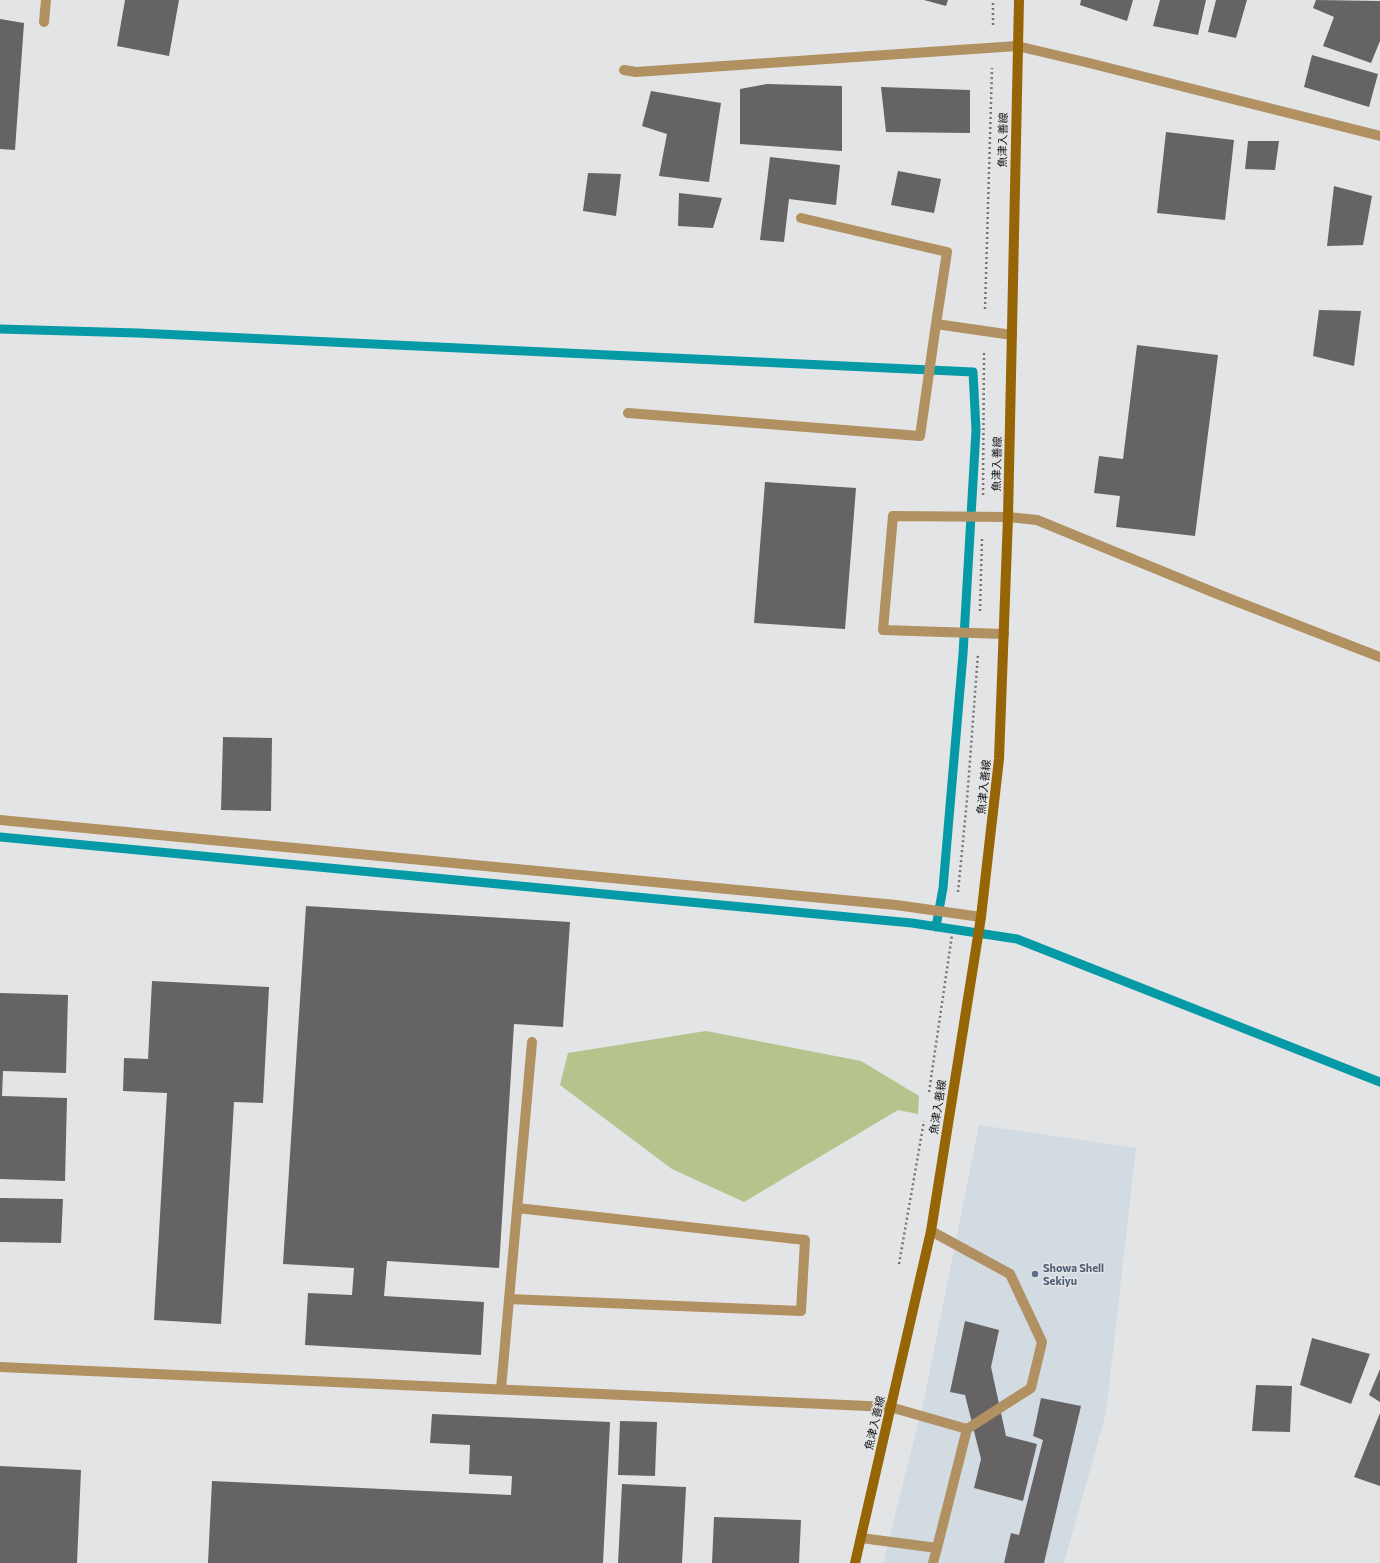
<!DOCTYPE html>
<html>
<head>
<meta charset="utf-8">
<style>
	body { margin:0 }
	canvas { display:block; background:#e2e4e5 }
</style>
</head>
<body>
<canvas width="1380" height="1563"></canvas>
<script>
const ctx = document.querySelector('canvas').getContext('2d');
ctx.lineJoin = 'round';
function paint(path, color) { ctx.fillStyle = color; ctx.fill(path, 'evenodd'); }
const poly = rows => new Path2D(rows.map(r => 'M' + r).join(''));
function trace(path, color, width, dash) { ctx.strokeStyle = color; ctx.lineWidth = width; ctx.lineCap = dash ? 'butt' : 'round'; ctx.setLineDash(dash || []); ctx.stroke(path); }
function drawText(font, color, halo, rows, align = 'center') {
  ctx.font = font + ' Commissioner,"Noto Sans JP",sans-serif'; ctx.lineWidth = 3; ctx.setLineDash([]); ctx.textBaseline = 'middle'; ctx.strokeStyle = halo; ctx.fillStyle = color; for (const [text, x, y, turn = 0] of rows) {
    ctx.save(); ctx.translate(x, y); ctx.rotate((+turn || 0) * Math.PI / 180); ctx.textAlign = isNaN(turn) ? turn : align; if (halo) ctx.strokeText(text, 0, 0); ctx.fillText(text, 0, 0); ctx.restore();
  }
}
paint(poly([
	[979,1125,1136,1148,1106,1413,1064,1563,883,1563,924,1400]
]), '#d3dbe2');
paint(poly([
	[706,1031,861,1061,919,1096,918,1114,898,1110,744,1202,672,1169,560,1085,568,1053]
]), '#b5c38c');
trace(poly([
	[0,329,138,333,973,372,976,430,963,654,943,888,936,927],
	[0,837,912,923,1017,939,1380,1082]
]), '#059aa6', 9);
paint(poly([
	[125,0,179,0,169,56,117,46],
	[924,0,948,0,946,6],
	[1081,0,1133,0,1127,21,1080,5],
	[1160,0,1206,0,1198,35,1153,26],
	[1216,0,1247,0,1236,38,1208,32],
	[1316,0,1380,1,1380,41,1371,63,1323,46,1334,17,1313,8],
	[0,19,24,23,15,150,0,149],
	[1312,55,1378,74,1369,107,1304,87],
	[767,84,842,86,842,151,740,144,740,89],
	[881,87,970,90,970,133,886,132],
	[651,91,721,103,709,182,659,176,667,134,642,126],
	[1166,132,1234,140,1225,220,1157,213],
	[1248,141,1279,141,1275,170,1245,169],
	[770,157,840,165,836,205,789,199,784,242,760,240],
	[898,171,941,179,934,213,891,205],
	[588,173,621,174,616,216,583,211],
	[1334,186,1372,196,1363,245,1327,246],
	[679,193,722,198,713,228,678,226],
	[1319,310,1361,311,1354,366,1313,356],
	[1137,345,1218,355,1195,536,1116,527,1120,496,1094,493,1099,456,1123,459],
	[765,482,856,488,845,629,754,623],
	[223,737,272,738,271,811,221,810],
	[306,906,570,922,563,1027,514,1024,499,1268,387,1261,384,1296,484,1302,481,1355,305,1345,308,1293,352,1295,354,1268,283,1264],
	[152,981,269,987,263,1103,234,1102,221,1324,154,1320,167,1093,123,1091,124,1058,148,1059],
	[0,993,68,995,66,1073,3,1071,2,1096,67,1098,65,1181,0,1179],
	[0,1198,63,1199,61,1243,0,1242],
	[965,1321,999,1330,991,1367,1006,1436,1037,1444,1023,1501,974,1488,981,1459,965,1395,950,1392],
	[1312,1338,1370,1354,1351,1404,1300,1385],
	[1380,1369,1380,1402,1369,1395],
	[1256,1385,1292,1386,1290,1432,1252,1431],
	[1041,1398,1081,1406,1044,1563,1004,1563,1011,1533,1019,1535,1043,1440,1033,1436],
	[1380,1413,1380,1486,1354,1477],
	[432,1414,610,1422,603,1563,208,1563,212,1481,511,1495,512,1476,469,1474,470,1445,430,1443],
	[620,1421,657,1422,655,1476,618,1475],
	[0,1466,81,1470,77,1563,0,1563],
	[622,1484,686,1487,682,1563,618,1563],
	[714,1517,801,1520,799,1563,712,1563]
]), '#656364');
trace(poly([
	[993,25,993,0],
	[985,309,992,68],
	[983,495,984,352],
	[980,611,982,538],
	[958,892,967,800,978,654],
	[929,1092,952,935],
	[899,1264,924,1121]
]), '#727475', 2.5, [2, 3]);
trace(poly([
	[801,218,947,252,936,324,1012,335],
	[628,413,920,436,936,324],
	[1004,634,883,630,893,516,1008,517],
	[509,1299,801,1311,805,1240,517,1208],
	[501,1389,532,1042],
	[890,1407,967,1429,1031,1388,1042,1342,1010,1274,931,1231],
	[861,1538,937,1548,967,1429],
	[933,1563,937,1548]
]), '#b19061', 10);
trace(poly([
	[44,22,46,0],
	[624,70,636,72,1017,46,1085,62,1380,136],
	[1008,517,1037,520,1220,595,1380,657],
	[0,820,896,905,981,917],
	[0,1367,890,1407]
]), '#b19061', 10);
trace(poly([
	[855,1563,931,1231,981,917,999,759,1008,517,1019,0]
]), '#966606', 10);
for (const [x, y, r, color] of [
	[1035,1274,4,"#5c6f8a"]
]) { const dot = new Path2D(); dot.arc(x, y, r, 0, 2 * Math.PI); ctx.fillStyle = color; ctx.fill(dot); trace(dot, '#e2e4e5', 1.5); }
drawText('11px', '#141516', '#e2e4e5', [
	["魚津入善線",1003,140,-89],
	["魚津入善線",997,464,-89],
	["魚津入善線",984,787,-84],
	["魚津入善線",938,1107,-81],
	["魚津入善線",875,1423,-77]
]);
drawText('bold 11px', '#4e5e75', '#e2e4e5', [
	["Showa Shell",1043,1268],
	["Sekiyu",1043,1281]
], 'left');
</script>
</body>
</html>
